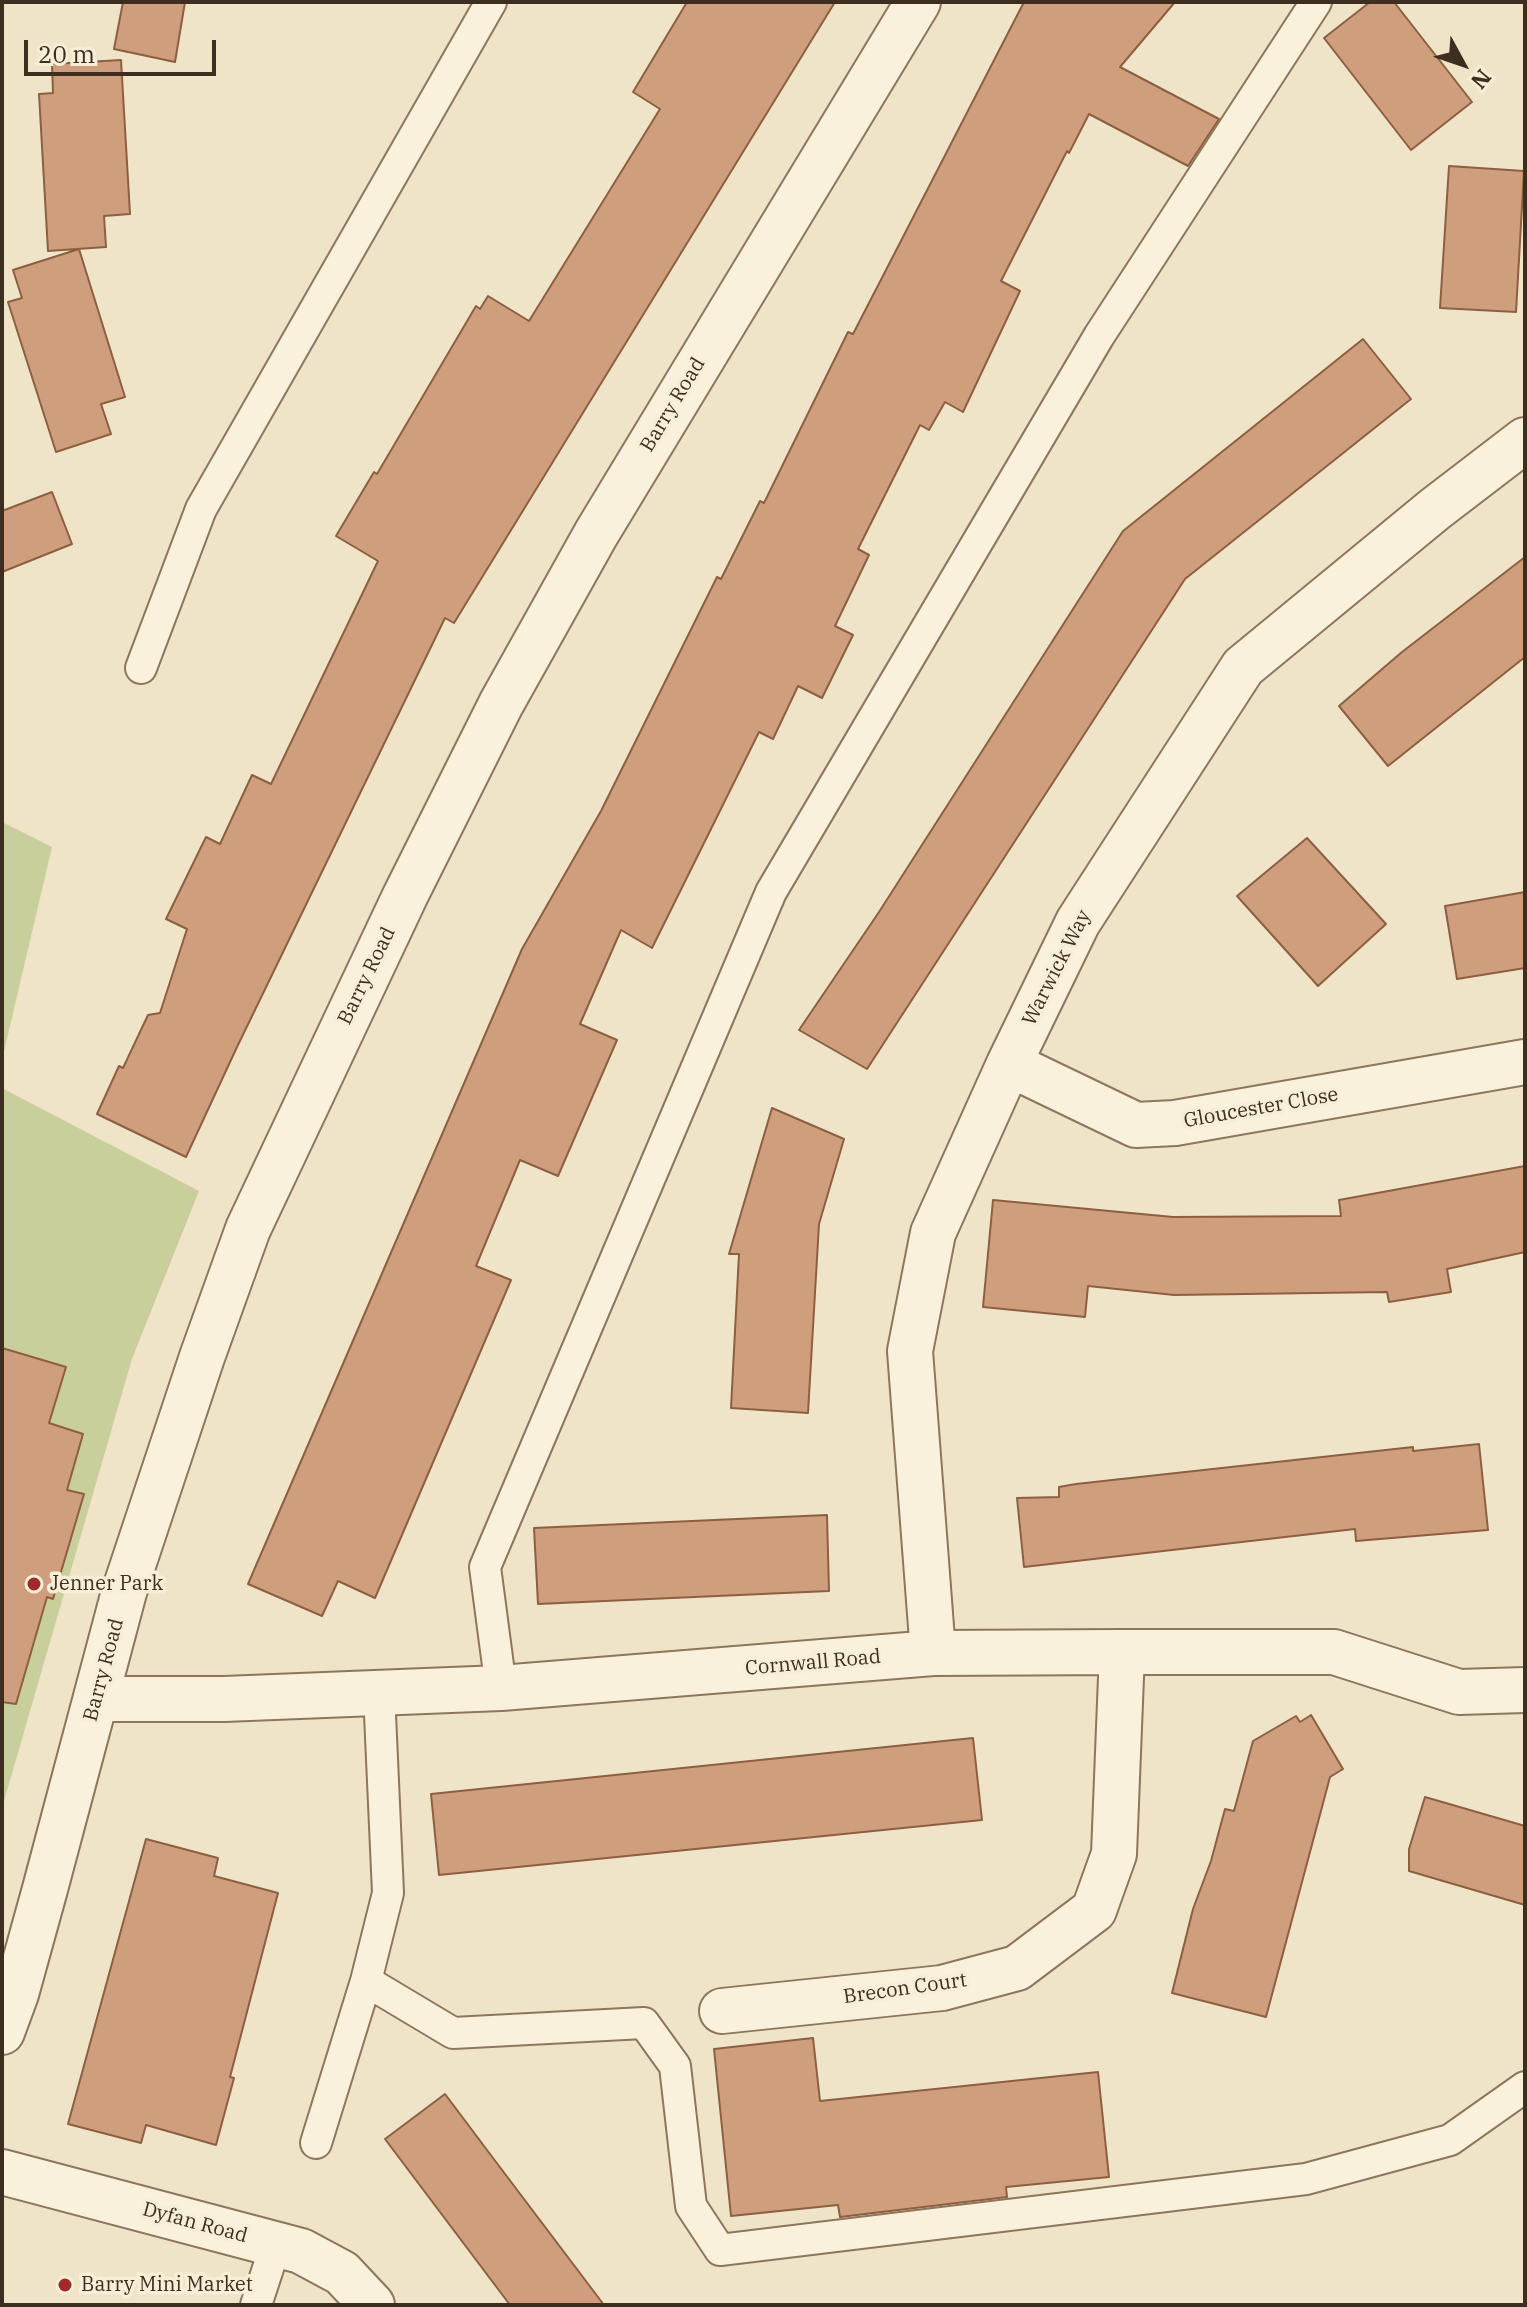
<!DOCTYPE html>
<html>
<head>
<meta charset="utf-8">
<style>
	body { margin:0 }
	#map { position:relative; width:1527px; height:2307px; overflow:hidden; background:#f0e4c8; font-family:"IBM Plex Serif",serif }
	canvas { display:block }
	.frame { position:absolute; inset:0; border:4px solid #3d2e20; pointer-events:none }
	.north { position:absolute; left:1423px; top:24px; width:80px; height:80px; -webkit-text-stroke:6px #f7eed8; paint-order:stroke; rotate:130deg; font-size:22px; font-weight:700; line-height:32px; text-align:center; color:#3d2e20 }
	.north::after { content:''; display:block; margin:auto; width:28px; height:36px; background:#3d2e20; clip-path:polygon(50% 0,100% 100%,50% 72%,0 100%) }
	.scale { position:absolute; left:24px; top:40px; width:192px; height:36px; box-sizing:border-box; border:4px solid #3d2e20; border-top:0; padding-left:10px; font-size:24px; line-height:28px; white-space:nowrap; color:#3d2e20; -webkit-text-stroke:6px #f7eed8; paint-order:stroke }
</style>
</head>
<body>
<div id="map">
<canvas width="1527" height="2307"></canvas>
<div class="frame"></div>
<div class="north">N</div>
<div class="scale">20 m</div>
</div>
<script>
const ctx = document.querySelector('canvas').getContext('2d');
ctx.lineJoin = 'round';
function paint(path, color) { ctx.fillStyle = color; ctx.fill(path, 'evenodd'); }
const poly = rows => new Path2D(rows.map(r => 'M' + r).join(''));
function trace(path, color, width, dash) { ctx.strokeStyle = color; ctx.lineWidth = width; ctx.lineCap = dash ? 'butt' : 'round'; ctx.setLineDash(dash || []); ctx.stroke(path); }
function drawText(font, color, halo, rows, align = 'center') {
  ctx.font = font + ' "IBM Plex Serif",serif'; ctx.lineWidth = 7; ctx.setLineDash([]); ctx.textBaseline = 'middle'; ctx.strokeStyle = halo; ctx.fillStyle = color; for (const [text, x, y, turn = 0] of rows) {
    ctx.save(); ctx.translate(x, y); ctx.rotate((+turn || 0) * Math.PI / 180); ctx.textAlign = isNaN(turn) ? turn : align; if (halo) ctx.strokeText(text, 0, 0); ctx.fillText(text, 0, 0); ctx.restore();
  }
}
paint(poly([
	[2,822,52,847,2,1060],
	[2,1088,199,1191,132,1359,2,1808]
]), '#c9cf9b');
const building = poly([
	[123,2,185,2,175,62,114,49,123,2],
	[687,2,835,2,454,623,445,618,237,1047,186,1157,97,1114,119,1066,123,1068,148,1015,160,1013,187,929,166,919,206,837,220,844,252,775,271,784,378,561,336,536,374,472,377,474,476,306,480,309,488,296,529,321,660,109,633,92,687,2],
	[1024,2,1175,2,1120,67,1219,119,1188,166,1089,114,1069,153,1067,151,1001,281,1020,291,963,412,945,402,929,430,920,425,858,549,869,555,835,626,853,635,822,698,798,686,773,739,759,732,652,948,621,930,580,1024,617,1040,558,1176,520,1160,476,1266,511,1280,375,1598,338,1581,322,1616,248,1584,522,949,601,811,717,577,721,579,760,501,764,503,848,332,853,334,1024,2],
	[1370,2,1394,2,1472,102,1411,150,1324,38,1370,2],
	[121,60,130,214,104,216,106,247,48,251,39,94,53,93,52,64,121,60],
	[1449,166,1524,171,1516,312,1440,308,1449,166],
	[79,249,125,397,101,404,111,434,56,452,8,302,22,298,13,270,79,249],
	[1363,339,1411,399,1185,579,867,1069,799,1030,879,912,1123,531,1363,339],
	[52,492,72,544,2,572,2,511,52,492],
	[1525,557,1525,657,1388,766,1339,706,1402,652,1525,557],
	[1307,838,1386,924,1318,986,1237,896,1307,838],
	[1525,892,1525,968,1457,979,1445,906,1525,892],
	[772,1108,844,1139,819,1224,808,1413,731,1408,739,1254,729,1254,772,1108],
	[1525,1166,1525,1252,1447,1269,1451,1292,1389,1302,1387,1292,1174,1295,1088,1286,1085,1317,983,1307,993,1200,1173,1217,1341,1216,1339,1200,1525,1166],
	[2,1348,66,1367,49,1423,83,1434,67,1490,84,1494,53,1599,47,1597,16,1704,2,1702,2,1348],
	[1479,1444,1488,1530,1356,1541,1355,1529,1024,1567,1017,1498,1059,1497,1059,1487,1076,1484,1413,1447,1413,1451,1479,1444],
	[827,1515,829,1591,538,1604,534,1528,827,1515],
	[1311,1715,1343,1769,1330,1777,1266,2017,1172,1993,1193,1909,1211,1861,1225,1809,1234,1811,1253,1741,1296,1716,1300,1722,1311,1715],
	[973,1738,982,1820,439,1875,431,1794,973,1738],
	[1425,1797,1525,1826,1525,1905,1409,1871,1409,1849,1425,1797],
	[146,1839,218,1858,214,1876,278,1893,230,2077,234,2078,216,2145,146,2125,141,2143,68,2124,146,1839],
	[813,2038,820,2101,1098,2072,1109,2177,1006,2187,1007,2197,840,2217,838,2205,731,2216,714,2049,813,2038],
	[445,2094,493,2158,604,2305,510,2305,385,2139,445,2094]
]);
paint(building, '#cf9f7d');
trace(building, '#8d5f41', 2);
const service = poly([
	[141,668,201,509,491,2],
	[501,1688,485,1567,771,892,1099,336,1316,2],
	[379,1692,388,1893,366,1981,453,2033,644,2023,675,2066,691,2206,720,2250,1306,2179,1450,2140,1525,2087],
	[316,2143,366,1981],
	[256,2305,276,2244]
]);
const minor = poly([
	[1009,1064,1136,1125,1175,1123,1525,1062],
	[933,1653,910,1351,933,1233,1009,1064,1078,922,1243,667,1435,509,1525,440],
	[96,1699,224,1699,501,1688,933,1653,1122,1652,1334,1652,1459,1692,1525,1690],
	[722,2011,942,1988,1017,1968,1094,1910,1114,1854,1122,1652]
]);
const tertiary = poly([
	[2,2032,16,1994,45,1889,124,1592,202,1357,248,1229,405,896,501,704,596,534,918,2],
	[2,2172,301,2251,342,2273,372,2305]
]);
trace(service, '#8d765c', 34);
trace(minor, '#8d765c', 48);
trace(tertiary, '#8d765c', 48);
trace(service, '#faf1dc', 30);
trace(minor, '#faf1dc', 44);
trace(tertiary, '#faf1dc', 44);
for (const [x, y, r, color] of [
	[34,1584,8,"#9e2a2b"],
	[65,2285,8,"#9e2a2b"]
]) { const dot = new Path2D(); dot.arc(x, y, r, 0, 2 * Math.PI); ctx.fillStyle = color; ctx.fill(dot); trace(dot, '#f7eed8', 3); }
drawText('20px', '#3d2e20', '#f7eed8', [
	["Barry Road",673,405,-59],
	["Warwick Way",1057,968,-63],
	["Barry Road",367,976,-64],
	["Gloucester Close",1261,1108,-10],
	["Cornwall Road",813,1663,-5],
	["Barry Road",104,1670,-75],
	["Brecon Court",905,1989,-8],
	["Dyfan Road",195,2223,15]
]);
drawText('20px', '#3d2e20', '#f7eed8', [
	["Jenner Park",50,1584],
	["Barry Mini Market",81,2285]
], 'left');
</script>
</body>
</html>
